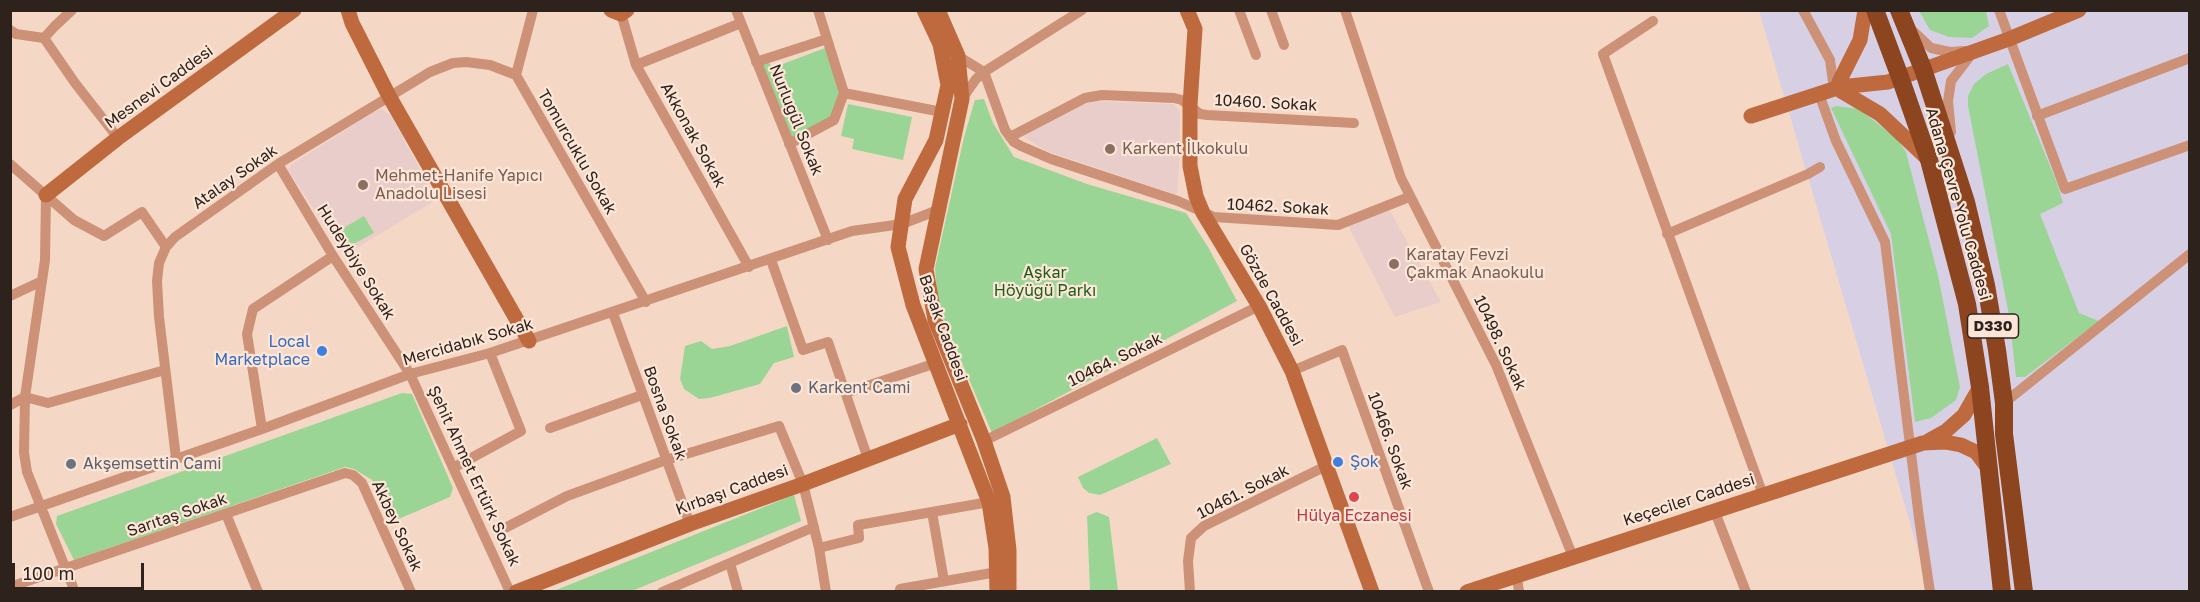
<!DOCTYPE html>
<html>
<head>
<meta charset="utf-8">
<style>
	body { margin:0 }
	#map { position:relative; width:2200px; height:602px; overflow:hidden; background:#f4d8c5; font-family:"Golos Text",sans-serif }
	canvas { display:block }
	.frame { position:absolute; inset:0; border:12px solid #2d231c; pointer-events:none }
	.scale { position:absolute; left:12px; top:563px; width:132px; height:27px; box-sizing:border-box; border:3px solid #2d231c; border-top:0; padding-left:8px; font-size:18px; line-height:21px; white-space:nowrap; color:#2d231c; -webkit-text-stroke:4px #fde6d7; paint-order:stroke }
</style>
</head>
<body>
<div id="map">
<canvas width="2200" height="602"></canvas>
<div class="frame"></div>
<div class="scale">100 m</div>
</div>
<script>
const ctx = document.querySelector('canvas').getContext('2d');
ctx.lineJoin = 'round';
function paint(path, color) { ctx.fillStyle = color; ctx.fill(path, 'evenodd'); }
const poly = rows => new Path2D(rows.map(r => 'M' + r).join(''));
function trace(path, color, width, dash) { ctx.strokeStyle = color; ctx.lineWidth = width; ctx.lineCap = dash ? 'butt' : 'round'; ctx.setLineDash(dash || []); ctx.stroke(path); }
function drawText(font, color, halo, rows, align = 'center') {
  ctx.font = font + ' "Golos Text",sans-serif'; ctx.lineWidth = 4.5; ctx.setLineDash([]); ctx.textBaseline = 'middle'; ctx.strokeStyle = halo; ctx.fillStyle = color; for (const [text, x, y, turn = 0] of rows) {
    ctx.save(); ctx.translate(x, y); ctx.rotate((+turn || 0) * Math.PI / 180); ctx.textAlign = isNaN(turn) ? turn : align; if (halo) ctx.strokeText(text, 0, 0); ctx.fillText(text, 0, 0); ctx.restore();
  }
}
paint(poly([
	[1759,11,2189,11,2189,591,1930,591]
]), '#d7d0e5');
paint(poly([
	[1092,101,1174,104,1180,112,1179,166,1177,193,1175,194,1046,151,1024,137,1029,132],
	[382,109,392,117,436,200,348,253,341,251,288,170,292,164,374,112],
	[1389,209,1441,302,1395,317,1348,226]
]), '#e8cdca');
paint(poly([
	[1919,11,1986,11,1989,26,1972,38,1949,37,1930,30],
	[825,48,840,92,832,117,790,138,761,65,768,61,772,68],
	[2008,64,2057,183,2063,203,2040,214,2079,313,2099,321,2025,377,2016,377,2009,315,1968,106,1968,96,1974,84,1986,74],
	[984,99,993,123,1014,157,1087,184,1186,213,1208,247,1237,301,992,433,938,307,935,268,964,137,975,100],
	[848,104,912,117,903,160,852,149,854,139,841,136],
	[1836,106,1859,109,1897,139,1906,152,1938,275,1960,387,1956,400,1931,418,1915,422,1891,234,1831,108],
	[364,216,374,233,344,249,335,233],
	[787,326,794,357,774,363,760,384,710,398,699,399,684,389,680,379,685,346,701,341,712,349,730,346],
	[402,393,412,394,453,488,450,497,389,523,372,480,354,469,345,467,74,560,56,524,57,516],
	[1157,438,1171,464,1100,495,1089,493,1083,488,1078,477],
	[794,495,801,521,632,591,551,592],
	[1097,512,1109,517,1118,591,1090,591,1087,516]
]), '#9bd595');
trace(poly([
	[533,10,516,75,646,302],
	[620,10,636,65,749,267],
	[736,10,828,240],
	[818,10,844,93,942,112],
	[1239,10,1256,55],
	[1271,10,1284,45],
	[1345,10,1401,178,1496,365,1573,557],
	[1803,10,1830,60,1834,89],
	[1999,10,2065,189,2190,145],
	[1653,21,1603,54,1763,495],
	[1911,29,1931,48,1950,52,1965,51],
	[10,30,16,34,44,38,75,83,118,138],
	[44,38,54,27,72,10],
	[958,56,984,72],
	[756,62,827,39],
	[636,65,741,23],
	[984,72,1005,130,1014,142,1021,146,1051,159,1178,201,1214,217,1338,225,1409,197],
	[1819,94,1836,141,1885,242,1919,518,1930,592],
	[962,99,976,79,984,72,1082,10],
	[2037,116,2190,58],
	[1951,132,1948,101,1951,81,1974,51],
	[1010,137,1085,98,1102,95,1174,98,1182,100,1200,114,1207,115,1354,123],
	[789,144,834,120,844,93],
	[10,164,74,220,104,236,142,212,166,247],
	[278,164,333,256,410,374,510,592],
	[46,195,45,260,25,397,24,453,27,472,75,592],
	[1667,234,1808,174,1820,167],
	[771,260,803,350,828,342,868,459],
	[10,296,42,281],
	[613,313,690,524],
	[1292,371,1342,350,1429,592],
	[846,393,936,363],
	[2004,403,2190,254],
	[10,405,25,397,48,403,165,370],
	[550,428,642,395],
	[262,429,247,334,253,309,333,256],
	[984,441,1259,306],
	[176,458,159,317,157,281,159,263,166,247,175,237,278,164,430,72,453,63,466,62,490,65,516,75],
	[453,468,521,431,490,353],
	[932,512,944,581],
	[1715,512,1746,592],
	[226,514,258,592],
	[10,517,262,429,410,374,490,353,852,231,902,224,938,210],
	[505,528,567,496,666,460,779,426,803,484,819,548,826,592],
	[819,548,859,538,858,525,989,502],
	[730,563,738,592],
	[1517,577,1519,592],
	[10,587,345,473,353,475,362,483,411,592],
	[900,589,997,572],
	[662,592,814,527],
	[1190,592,1188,561,1191,538,1204,526,1326,466]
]), '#cc9176', 10);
trace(poly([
	[348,10,352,23,389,96,529,341],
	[611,10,621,14,627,10],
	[924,10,940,44,948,85,936,140,905,199,898,247,913,305,989,502,996,548,997,592],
	[938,10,958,56,962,99,926,269,935,320,984,441,1003,497,1009,550,1009,592],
	[1187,10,1195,29,1190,105,1190,166,1196,196,1203,213,1259,306,1292,371,1372,592],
	[1865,10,1860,40,1839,82,1841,91,1880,114,1929,160],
	[1751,116,1840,87,1888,82,2009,39,2079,10],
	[46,195,118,138,294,10],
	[1928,441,1946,431,1964,415,1980,387],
	[516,592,690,524,803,484,960,424],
	[1467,592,1923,443,1945,442,1961,445,1976,452,1988,468]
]), '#bf693e', 15);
trace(poly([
	[1875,10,1900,77,1929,160,1967,304,1980,387,2002,592],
	[1899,10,1923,69,1966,202,1986,285,1997,350,2004,403,2004,434,2024,592]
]), '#8d4520', 18);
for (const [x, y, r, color] of [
	[1110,149,6,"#8d6e63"],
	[363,185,6,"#8d6e63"],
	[1394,264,6,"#8d6e63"],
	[322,351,6,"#3f7fe0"],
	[796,388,6,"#6b7280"],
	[1338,462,6,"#3f7fe0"],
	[71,464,6,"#6b7280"],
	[1354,497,6,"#e0444e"]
]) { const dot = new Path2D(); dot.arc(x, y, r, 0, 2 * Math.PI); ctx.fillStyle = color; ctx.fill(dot); trace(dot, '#fde6d7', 2); }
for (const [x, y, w] of [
	[1993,326,51]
]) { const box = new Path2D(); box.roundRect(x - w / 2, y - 12, w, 24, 4.5); ctx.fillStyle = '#fde6d7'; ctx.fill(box); trace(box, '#2d231c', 1.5); }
drawText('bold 15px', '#2d231c', null, [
	["D330",1993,326]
]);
drawText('16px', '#2d231c', '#fde6d7', [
	["Mesnevi Caddesi",159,87,-36],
	["10460. Sokak",1266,103,3],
	["Nurlugül Sokak",796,120,68],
	["Akkonak Sokak",693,135,61],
	["Tomurcuklu Sokak",577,152,60],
	["Atalay Sokak",235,177,-35],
	["Adana Çevre Yolu Caddesi",1958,204,74],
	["10462. Sokak",1278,207,3],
	["Hudeybiye Sokak",356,262,58],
	["Gözde Caddesi",1271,295,61],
	["Başak Caddesi",943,328,70],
	["Mercidabık Sokak",468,342,-16],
	["10498. Sokak",1500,343,65],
	["10464. Sokak",1115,360,-26],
	["Bosna Sokak",665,413,70],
	["10466. Sokak",1390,441,70],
	["Şehit Ahmet Ertürk Sokak",474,476,65],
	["Kırbaşı Caddesi",732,490,-20],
	["10461. Sokak",1243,492,-27],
	["Keçeciler Caddesi",1689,500,-18],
	["Sarıtaş Sokak",177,515,-19],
	["Akbey Sokak",397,526,65]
]);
drawText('16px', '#785e54', '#fde6d7', [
	["Karkent İlkokulu",1122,149],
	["Mehmet-Hanife Yapıcı",375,176],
	["Anadolu Lisesi",375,194],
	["Karatay Fevzi",1406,255],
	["Çakmak Anaokulu",1406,273]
], 'left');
drawText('16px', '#1d5e18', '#fde6d7', [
	["Aşkar",1045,273],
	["Höyüğü Parkı",1045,291]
]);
drawText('16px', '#366cbe', '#fde6d7', [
	["Local",310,342],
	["Marketplace",310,360],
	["Şok",1350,462,"left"]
], 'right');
drawText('16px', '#5b616d', '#fde6d7', [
	["Karkent Cami",808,388],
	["Akşemsettin Cami",83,464]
], 'left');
drawText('16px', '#be3a42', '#fde6d7', [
	["Hülya Eczanesi",1354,516]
]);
</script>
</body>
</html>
